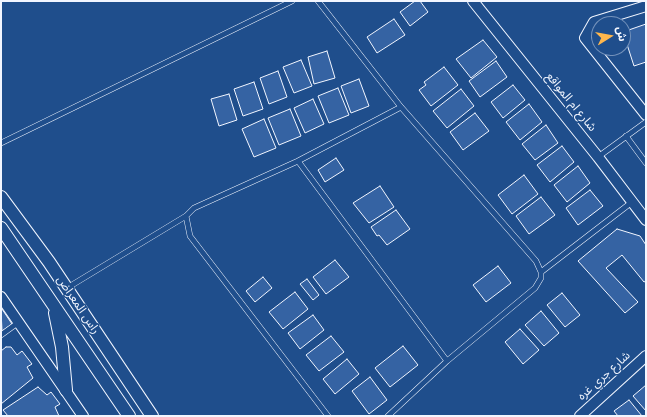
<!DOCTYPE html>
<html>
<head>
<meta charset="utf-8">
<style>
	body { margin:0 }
	#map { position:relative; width:647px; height:417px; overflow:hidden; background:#1f4e8c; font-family:Helvetica,"Noto Sans Arabic",sans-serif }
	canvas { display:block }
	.frame { position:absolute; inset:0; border:2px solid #f2f6ff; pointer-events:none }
	.north { position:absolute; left:591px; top:16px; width:40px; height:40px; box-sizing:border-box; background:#1f4e8c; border:1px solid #7391ba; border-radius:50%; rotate:79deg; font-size:11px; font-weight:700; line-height:16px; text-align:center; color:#f2f6ff }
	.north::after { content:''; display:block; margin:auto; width:14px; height:18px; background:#ffb74d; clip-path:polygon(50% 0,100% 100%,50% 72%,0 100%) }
</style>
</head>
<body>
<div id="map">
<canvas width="647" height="417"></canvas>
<div class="frame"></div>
<div class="north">ش</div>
</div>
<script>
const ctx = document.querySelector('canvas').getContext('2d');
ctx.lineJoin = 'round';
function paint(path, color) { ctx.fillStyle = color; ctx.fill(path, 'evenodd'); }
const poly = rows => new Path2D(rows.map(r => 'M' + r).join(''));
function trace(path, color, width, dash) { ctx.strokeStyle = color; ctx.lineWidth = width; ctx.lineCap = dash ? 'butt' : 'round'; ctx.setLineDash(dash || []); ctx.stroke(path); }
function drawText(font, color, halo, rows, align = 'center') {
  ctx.font = font + ' Helvetica,"Noto Sans Arabic",sans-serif'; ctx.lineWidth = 3; ctx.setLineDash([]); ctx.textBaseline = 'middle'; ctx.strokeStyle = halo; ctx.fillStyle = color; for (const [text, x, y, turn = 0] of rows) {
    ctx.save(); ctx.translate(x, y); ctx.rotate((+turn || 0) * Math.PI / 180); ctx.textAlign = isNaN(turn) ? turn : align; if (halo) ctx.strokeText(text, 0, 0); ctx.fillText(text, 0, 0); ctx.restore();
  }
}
const building = poly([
	[415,1,420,1,428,12,410,26,400,12,415,1],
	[394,19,405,35,377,53,367,37,394,19],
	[646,24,646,62,634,66,623,32,646,24],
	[483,40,497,57,471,78,456,59,483,40],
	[327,51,335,78,314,84,308,57,327,51],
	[301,60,312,86,294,93,283,67,301,60],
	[496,61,507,77,480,97,469,81,496,61],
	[444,67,458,85,431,106,419,90,426,85,424,82,444,67],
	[278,71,287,97,269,104,260,78,278,71],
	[359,79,369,106,351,113,341,86,359,79],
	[254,82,263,109,243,116,234,89,254,82],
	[513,85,525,100,503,118,491,102,513,85],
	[338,88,349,115,329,123,318,96,338,88],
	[461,89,474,106,447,128,433,111,461,89],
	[229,94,237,120,219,126,211,99,229,94],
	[313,99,324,124,305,133,294,108,313,99],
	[529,104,542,122,520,140,506,122,529,104],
	[290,109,301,136,279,145,268,118,290,109],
	[475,113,489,131,463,150,450,132,475,113],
	[264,119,276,148,254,157,242,129,264,119],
	[546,125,558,143,535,160,522,144,546,125],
	[562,146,574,162,550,182,537,165,562,146],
	[336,158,344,170,325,182,318,170,336,158],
	[578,166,590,183,567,202,554,185,578,166],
	[524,175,538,194,512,214,498,195,524,175],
	[380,186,394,207,369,223,353,203,380,186],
	[590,190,603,206,578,225,566,208,590,190],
	[541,197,555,215,529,234,516,216,541,197],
	[396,210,410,229,387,245,379,235,377,236,371,227,396,210],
	[617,229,640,236,646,245,646,281,644,282,622,255,606,268,638,302,625,313,578,261,617,229],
	[335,260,349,277,326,294,313,277,335,260],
	[498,266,511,283,486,302,473,285,498,266],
	[263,277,272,288,255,302,246,291,263,277],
	[307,279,319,295,313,300,300,284,307,279],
	[295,292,308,309,283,329,269,312,295,292],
	[562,293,580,315,565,327,547,305,562,293],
	[2,309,12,324,2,331,1,310,2,309],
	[541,311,559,333,544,346,525,325,541,311],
	[313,315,324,330,300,349,288,333,313,315],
	[520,329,539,350,523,364,505,342,520,329],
	[331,336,344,352,319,371,306,355,331,336],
	[403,346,418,365,390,387,375,368,403,346],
	[6,347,11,347,17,355,22,351,32,364,27,367,33,378,1,404,1,351,6,347],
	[347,359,359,374,335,394,323,379,347,359],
	[370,377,387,400,369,414,352,391,370,377],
	[646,385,646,411,633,396,646,385],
	[38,387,47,395,51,392,60,404,55,407,59,416,8,416,3,410,38,387],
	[629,400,642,416,618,416,614,411,629,400]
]);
paint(building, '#3563a3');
trace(building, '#f2f6ff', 1);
const service = poly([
	[318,1,401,107,536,261,541,272,541,278,535,288,447,361,388,416],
	[626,136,646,163],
	[1,143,292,1],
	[598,157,646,122],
	[298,161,447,361],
	[541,272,632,202],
	[67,288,186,216],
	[1,335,19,322],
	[328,416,190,236,186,216,194,208,298,161,401,107]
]);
const minor = poly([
	[473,1,598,157,646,220],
	[646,6,594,22,585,38,646,115],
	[1,297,83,416],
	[580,416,646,356]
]);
const tertiary = poly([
	[1,197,49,262,152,416],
	[1,228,129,416],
	[55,313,62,347,66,390]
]);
trace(service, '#f2f6ff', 6);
trace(minor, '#f2f6ff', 12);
trace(tertiary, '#f2f6ff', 14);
trace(service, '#1f4e8c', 5);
trace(minor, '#1f4e8c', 10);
trace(tertiary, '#1f4e8c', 12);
drawText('12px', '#f2f6ff', '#1f4e8c', [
	["شارع ام المواقع",571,102,51],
	["راس المعراض",78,305,56],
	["شارع جري غره",604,376,-42]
]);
</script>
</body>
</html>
